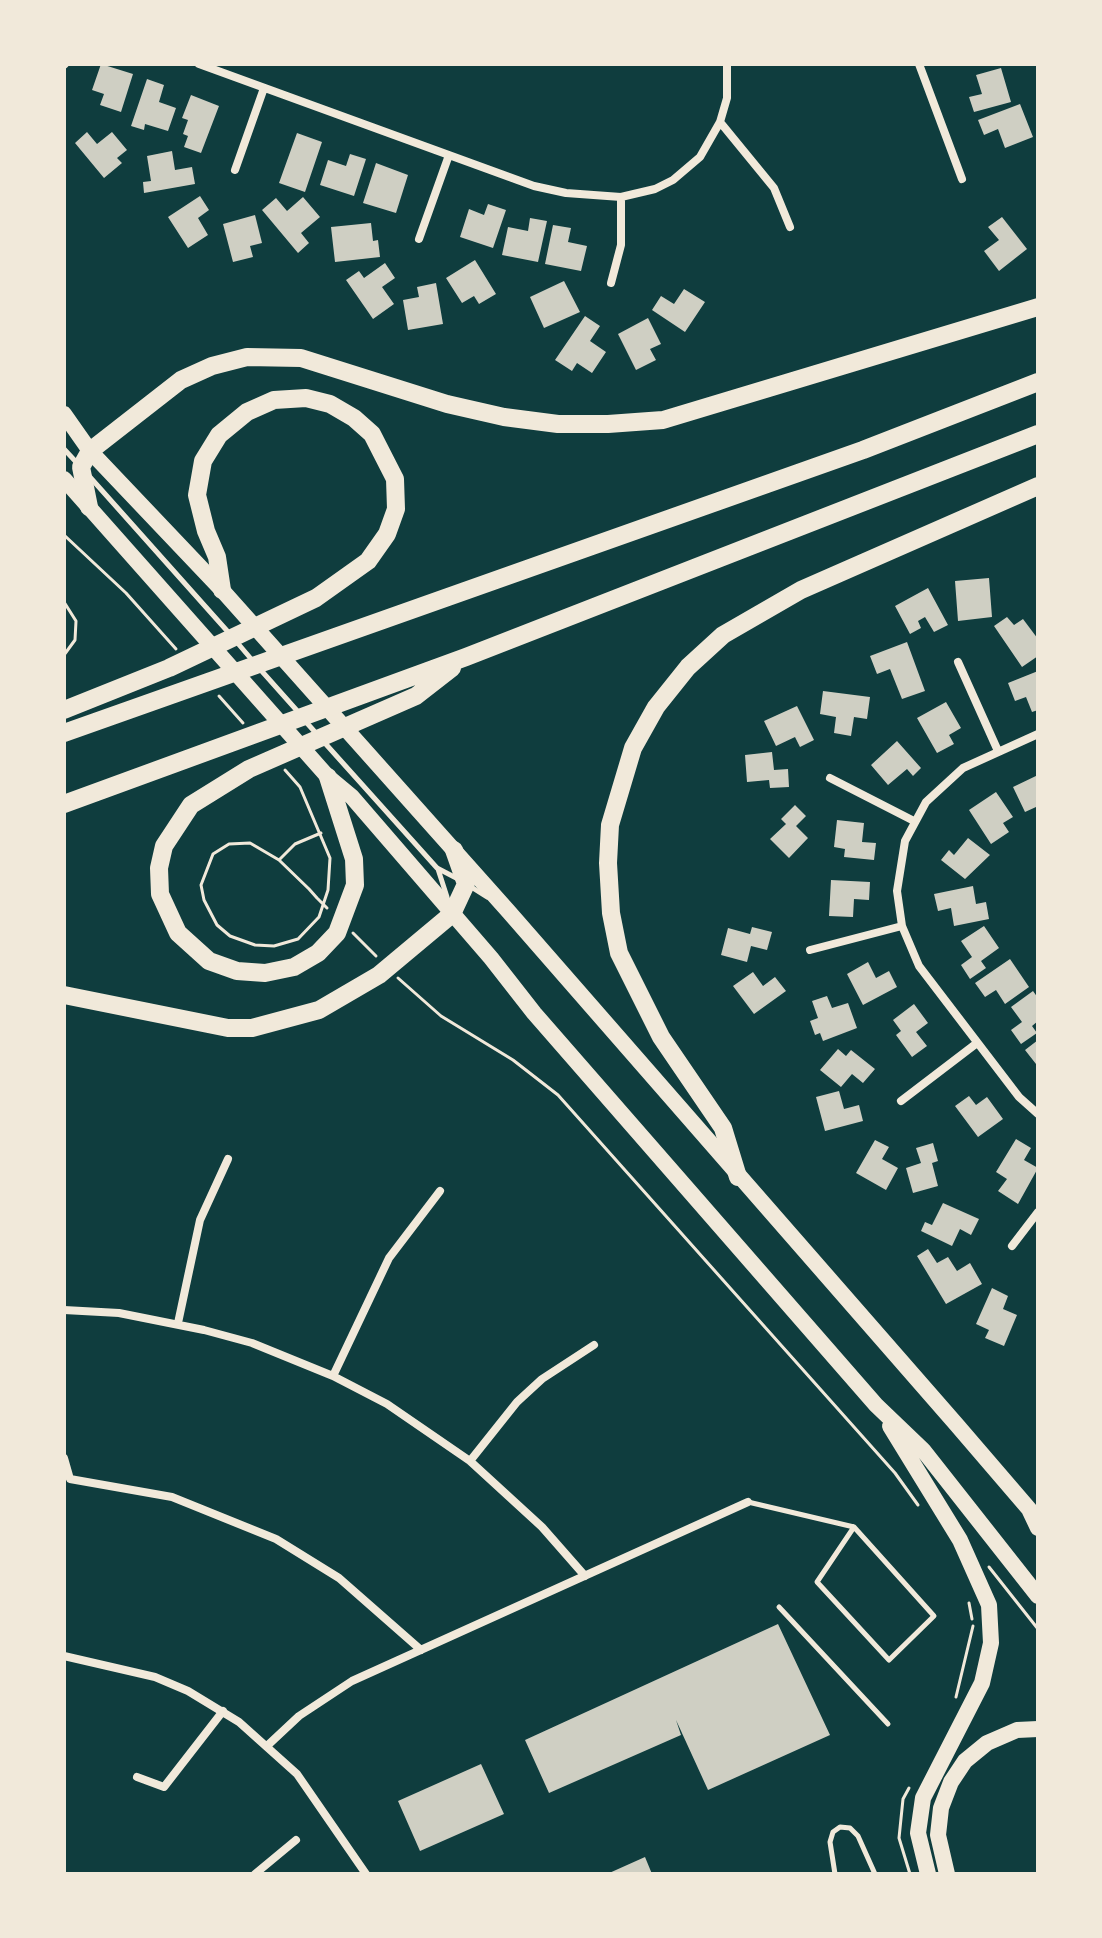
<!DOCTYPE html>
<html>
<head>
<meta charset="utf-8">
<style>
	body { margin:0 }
	#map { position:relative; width:1102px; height:1938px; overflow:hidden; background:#0f3d3e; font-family:"Nunito Sans",sans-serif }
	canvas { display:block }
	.frame { position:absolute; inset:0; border:66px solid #f1e9da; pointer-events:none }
</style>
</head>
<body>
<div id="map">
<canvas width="1102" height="1938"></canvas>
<div class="frame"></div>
</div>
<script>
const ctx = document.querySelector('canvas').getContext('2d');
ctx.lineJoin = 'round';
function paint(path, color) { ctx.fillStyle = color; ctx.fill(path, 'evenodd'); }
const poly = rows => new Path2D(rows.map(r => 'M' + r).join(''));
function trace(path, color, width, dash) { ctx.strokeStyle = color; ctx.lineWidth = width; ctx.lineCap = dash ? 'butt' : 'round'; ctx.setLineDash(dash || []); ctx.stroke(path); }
paint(poly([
	[101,64,133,74,121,112,100,105,104,94,92,90],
	[1001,68,1011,102,974,112,969,97,982,94,976,75],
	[147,79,164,85,159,102,176,108,168,131,145,124,144,130,131,126],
	[191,95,219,106,201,153,184,147,188,136,183,134,188,120,182,118],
	[1020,104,1033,137,1005,148,998,129,984,135,978,120],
	[87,132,97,144,112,132,127,150,117,158,122,163,104,178,75,143],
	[297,133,322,142,305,192,279,183],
	[172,151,175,170,192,167,195,184,144,193,143,182,151,181,147,156],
	[350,154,366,159,354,196,320,185,328,160,346,166],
	[376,163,408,175,396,213,363,203],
	[200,196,209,210,198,218,208,235,188,248,168,217],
	[303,197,320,217,301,233,309,243,298,253,262,210,276,198,287,211],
	[488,204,506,210,493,248,460,237,469,209,484,215],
	[255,215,262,243,250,246,253,257,233,262,223,224],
	[1002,217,1027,249,999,271,984,251,999,240,988,227],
	[530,218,547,221,538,262,502,255,508,227,528,231],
	[371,223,373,241,378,240,380,257,335,262,331,227],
	[553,225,571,228,568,242,587,246,581,271,545,264],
	[475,260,496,294,479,304,474,296,462,303,446,278],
	[385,263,395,278,382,287,394,304,373,319,346,280,359,271,364,278],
	[564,281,580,312,544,328,530,297],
	[436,283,443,324,408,330,403,300,419,297,417,287],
	[684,289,705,302,685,332,652,310,661,296,674,304],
	[585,316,600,326,590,341,606,352,592,373,577,363,572,371,555,360],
	[648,318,661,344,650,349,656,360,636,370,618,334],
	[989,578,992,617,958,621,955,581],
	[928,588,948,625,934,632,925,617,918,621,921,628,910,634,895,606],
	[1007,617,1014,625,1023,619,1038,639,1038,656,1022,667,994,626],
	[907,642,925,691,902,699,890,669,877,674,870,656],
	[1038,671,1038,710,1032,712,1026,697,1015,701,1008,683],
	[823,691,870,697,867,719,854,717,851,736,834,733,836,717,820,714],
	[946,702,961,728,949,735,954,744,937,753,917,718],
	[797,706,814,740,800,747,795,737,776,746,764,721],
	[897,741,921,768,913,776,907,769,888,785,871,765],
	[772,752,774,770,788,769,789,787,770,788,769,780,747,782,745,755],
	[1038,775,1038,811,1036,807,1025,812,1013,787],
	[996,792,1013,817,1003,823,1009,832,991,844,969,810],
	[795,805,806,816,796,826,808,838,789,858,770,839,786,824,781,819],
	[837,820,864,823,862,842,876,843,874,860,844,857,845,849,834,847],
	[968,838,990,855,965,879,941,860,949,850,954,855],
	[831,880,870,882,869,900,854,899,853,917,829,916],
	[973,886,976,904,986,902,989,919,954,926,951,908,938,911,934,894],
	[984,926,999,948,981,961,986,968,970,979,961,965,972,957,961,941],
	[752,927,772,932,767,950,751,946,747,962,721,955,728,928,750,934],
	[1010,959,1029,987,1005,1004,996,990,985,997,975,983],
	[868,962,876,978,889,971,897,987,863,1005,847,974],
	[753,972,763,986,775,977,786,991,754,1014,733,986],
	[1033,991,1038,998,1038,1021,1032,1026,1037,1033,1021,1044,1011,1030,1022,1022,1011,1007],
	[827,996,832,1008,848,1003,857,1028,823,1041,820,1033,815,1035,810,1021,818,1018,812,1001],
	[914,1004,928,1023,916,1032,927,1046,912,1057,896,1035,901,1031,893,1020],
	[1038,1040,1038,1062,1036,1064,1025,1050],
	[838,1049,846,1056,851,1050,875,1069,863,1083,852,1074,841,1087,820,1070],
	[839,1091,844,1109,859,1105,863,1121,825,1131,816,1097],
	[969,1096,976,1105,987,1097,1003,1119,978,1137,955,1106],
	[1016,1139,1031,1148,1024,1160,1038,1168,1018,1204,998,1191,1007,1179,996,1172],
	[875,1140,889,1147,882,1159,898,1168,886,1190,856,1173],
	[933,1143,938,1161,932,1163,938,1186,913,1193,906,1168,921,1163,916,1148],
	[943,1203,979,1219,971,1235,960,1229,952,1246,921,1231,925,1222,932,1225],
	[928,1249,937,1263,948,1257,957,1271,970,1263,982,1284,946,1304,917,1256],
	[992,1288,1008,1296,1003,1309,1017,1315,1004,1346,985,1338,989,1330,976,1324],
	[778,1624,830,1735,708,1790,676,1720,681,1735,549,1793,525,1740],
	[481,1764,504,1814,420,1851,398,1801],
	[645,1857,652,1874,607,1874]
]), '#cfcfc3');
trace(poly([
	[64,535,126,593,176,649],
	[64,602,76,621,75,640,64,655],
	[219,696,243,723],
	[285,770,300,787,330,858,328,890,319,917,298,939,274,946,255,945,230,936,217,925,204,900,201,885,213,854,229,844,250,843,279,860,309,889,317,898,327,908],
	[279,860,295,844,321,833],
	[353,933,376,956],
	[398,978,441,1016,513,1060,558,1095,895,1473,918,1505],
	[989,1567,1038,1629],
	[969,1603,972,1619],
	[956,1697,973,1626],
	[909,1788,903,1799,899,1838,910,1874]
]), '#f1e9da', 3);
trace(poly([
	[64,449,77,463],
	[89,476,229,633],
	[235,640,252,660],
	[259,668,300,714],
	[306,722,437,868,460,880],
	[438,869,447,897],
	[468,885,487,897],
	[748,1502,854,1527,934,1616,889,1660,817,1582,854,1527],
	[779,1607,888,1724],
	[835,1874,830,1842,833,1832,840,1827,850,1828,858,1836,875,1874]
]), '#f1e9da', 5);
trace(poly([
	[199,64,534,186,566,193,621,197,655,189,673,180,700,157,720,122,727,98,727,64],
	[919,64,962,179],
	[64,65,65,64],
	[720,122,774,188,790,227],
	[235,170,264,88],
	[419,239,449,155],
	[611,283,621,245,621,197],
	[958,662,998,751],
	[1038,734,963,768,926,802,905,841,897,891,902,926,919,966,1019,1097,1038,1114],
	[830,778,914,821],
	[810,950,902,926],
	[901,1101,977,1043],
	[1012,1246,1038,1212],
	[64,1310,119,1313,204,1330,252,1343,333,1376,387,1404,470,1461,542,1527,585,1576],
	[178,1323,200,1220,228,1159],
	[333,1376,389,1258,440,1191],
	[64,1458,70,1479,172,1497,276,1539,339,1578,421,1650],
	[470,1461,517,1402,542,1379,594,1345],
	[64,1656,155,1677,188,1691,239,1722,297,1774,366,1874],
	[268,1745,299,1716,352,1681,748,1502],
	[137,1777,164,1787,223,1711],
	[255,1874,296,1840]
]), '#f1e9da', 8);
trace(poly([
	[64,414,90,451,222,590,509,912,956,1424,1029,1509,1038,1528],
	[64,479,328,777,352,797,491,958,534,1013,876,1405,923,1450,1038,1596],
	[890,1426,960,1540,989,1605,991,1643,982,1683,923,1798,918,1833,928,1874],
	[947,1874,938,1835,941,1808,951,1782,965,1761,987,1743,1017,1730,1038,1729]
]), '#f1e9da', 16);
trace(poly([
	[89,507,81,467,90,451,181,380,212,366,247,357,301,358,447,404,504,417,558,424,608,424,663,420,1038,307],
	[64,710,169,668,316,598,368,561,387,534,396,509,395,479,372,434,354,418,330,404,306,398,274,400,247,412,219,435,203,461,197,495,206,531,217,557,222,590],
	[64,733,863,450,1038,382],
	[328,777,354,859,355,885,337,933,318,953,294,967,265,973,237,971,209,961,178,933,160,894,159,868,164,846,191,805,249,769,416,696,452,668],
	[64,804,466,657,1038,434],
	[64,995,228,1028,252,1028,319,1010,379,975,452,914,466,884,454,850],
	[738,1177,723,1128,661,1037,619,953,611,913,608,863,610,825,633,748,656,707,688,667,723,635,801,590,1038,486]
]), '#f1e9da', 18);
</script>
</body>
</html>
